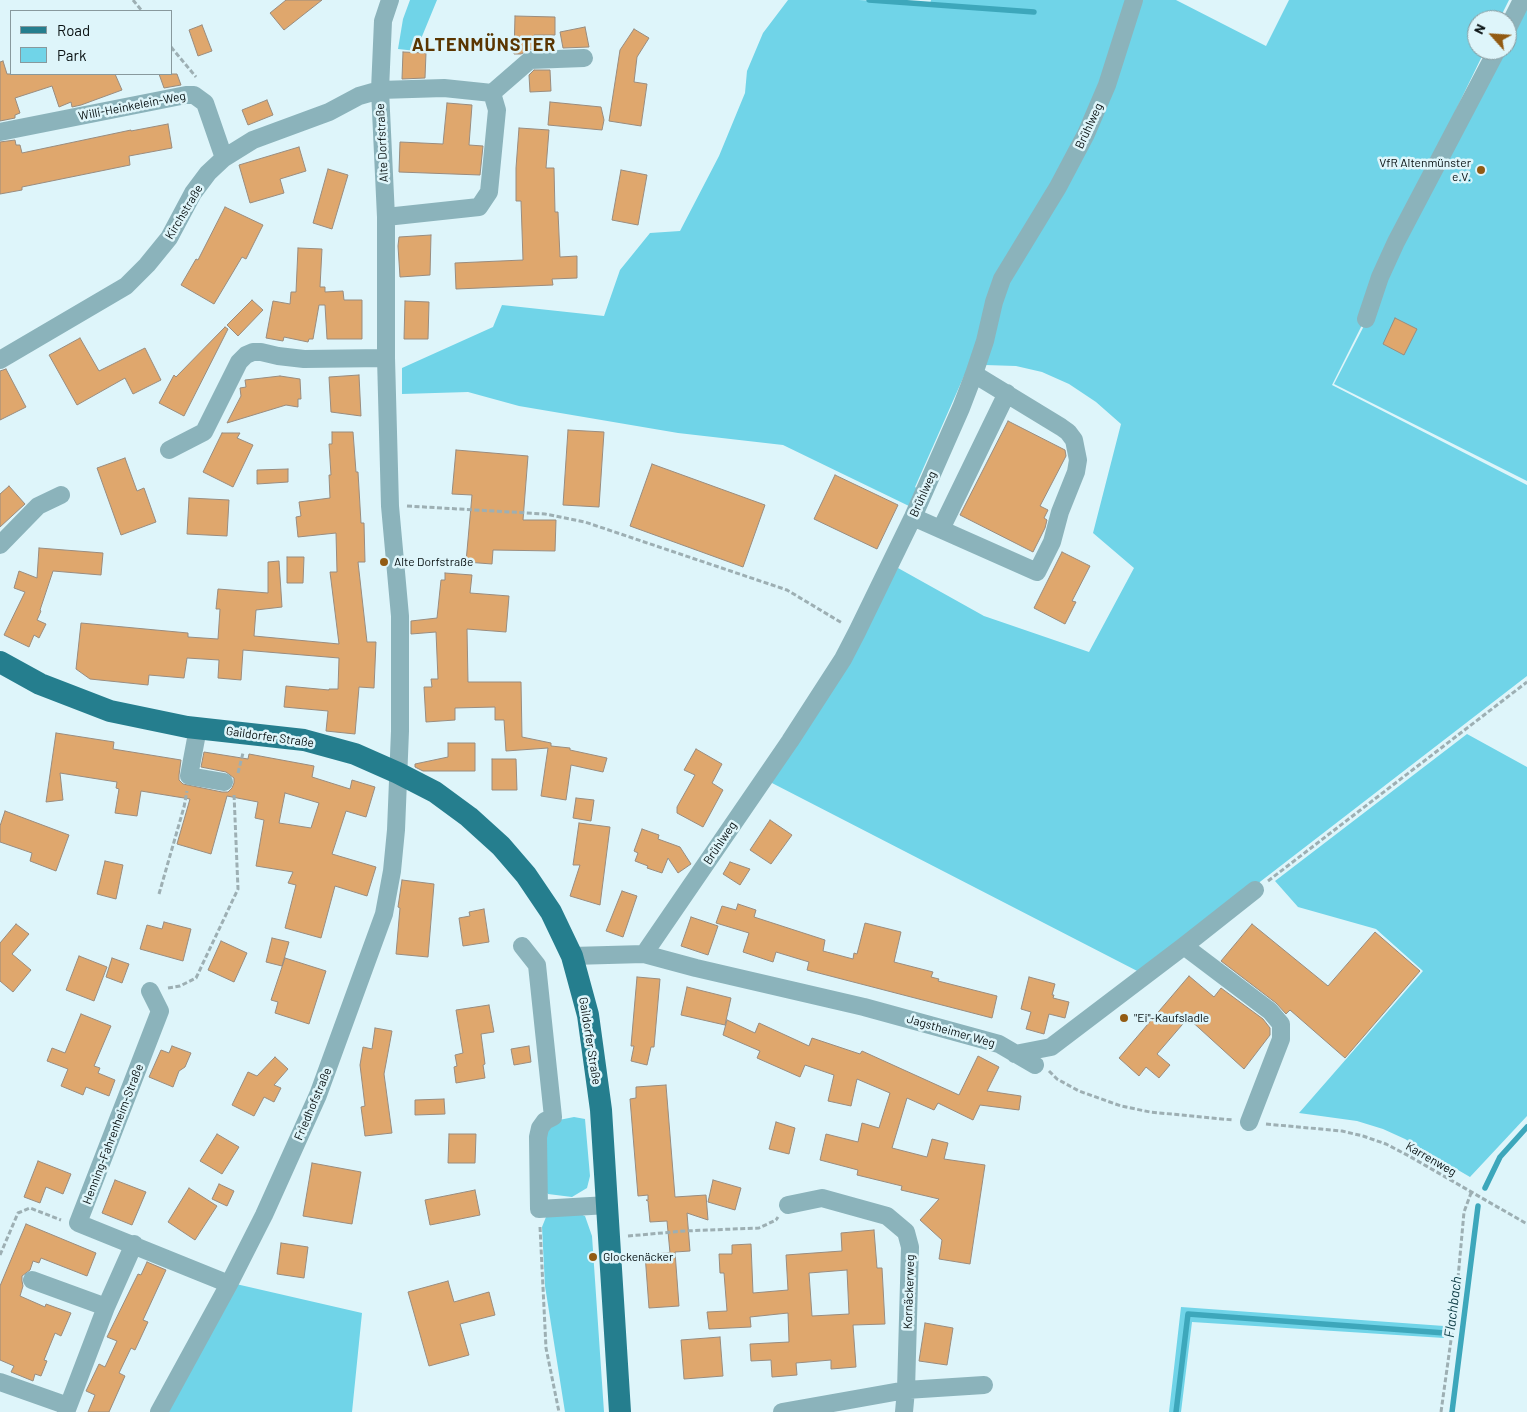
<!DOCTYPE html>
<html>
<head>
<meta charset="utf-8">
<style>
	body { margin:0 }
	#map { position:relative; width:1527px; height:1412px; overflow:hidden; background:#def5fa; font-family:Barlow,sans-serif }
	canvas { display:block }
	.legend { position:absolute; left:10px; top:10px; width:162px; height:65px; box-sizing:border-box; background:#def5fa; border:1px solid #88999d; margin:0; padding:6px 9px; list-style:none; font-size:15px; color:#081011 }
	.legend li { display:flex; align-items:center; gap:10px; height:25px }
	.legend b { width:25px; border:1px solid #88999d }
	.north { position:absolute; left:1467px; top:10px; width:50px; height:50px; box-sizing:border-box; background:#def5fa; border:1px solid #88999d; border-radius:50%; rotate:296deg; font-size:14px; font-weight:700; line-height:20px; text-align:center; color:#081011 }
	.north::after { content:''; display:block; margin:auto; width:18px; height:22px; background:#925b13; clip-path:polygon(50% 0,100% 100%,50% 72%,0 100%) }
</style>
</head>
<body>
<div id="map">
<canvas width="1527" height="1412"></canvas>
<ul class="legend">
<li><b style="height:6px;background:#257e8e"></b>Road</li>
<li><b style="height:14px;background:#70d4e8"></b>Park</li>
</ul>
<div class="north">N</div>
</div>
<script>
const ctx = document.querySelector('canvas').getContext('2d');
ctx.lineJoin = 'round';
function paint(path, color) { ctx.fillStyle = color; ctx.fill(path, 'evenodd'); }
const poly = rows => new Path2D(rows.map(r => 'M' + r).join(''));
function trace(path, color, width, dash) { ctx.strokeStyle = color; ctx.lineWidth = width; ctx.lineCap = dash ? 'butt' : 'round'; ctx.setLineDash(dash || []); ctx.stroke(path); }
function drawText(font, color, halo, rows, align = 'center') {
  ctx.font = font + ' Barlow,sans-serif'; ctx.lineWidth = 5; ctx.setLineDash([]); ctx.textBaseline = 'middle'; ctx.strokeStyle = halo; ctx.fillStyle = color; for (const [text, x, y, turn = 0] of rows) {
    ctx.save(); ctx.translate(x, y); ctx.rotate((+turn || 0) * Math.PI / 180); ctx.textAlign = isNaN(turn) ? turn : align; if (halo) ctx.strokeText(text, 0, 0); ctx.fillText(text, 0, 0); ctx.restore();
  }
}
paint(poly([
	[410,0,437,0,416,51,398,49,403,19],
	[788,0,859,0,930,4,931,0,1128,0,1111,55,1082,125,1053,183,968,377,964,376,915,487,920,490,911,507,783,445,678,433,519,406,468,392,402,394,402,368,493,327,502,305,604,316,620,270,650,233,680,231,719,156,745,93,747,71,763,33],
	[1141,0,1176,0,1266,46,1289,0,1509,0,1499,20,1477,20,1477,50,1485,50,1375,276,1363,323,1332,385,1527,485,1527,676,1252,888,1145,975,770,782,898,568,984,616,1089,652,1134,568,1093,533,1121,424,1096,402,1069,384,1042,372,1016,366,985,365,1008,282],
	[1527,0,1527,481,1334,384,1367,320,1496,50,1507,50,1507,29],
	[1467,734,1527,767,1527,1116,1470,1177,1405,1139,1383,1129,1357,1121,1299,1113,1423,971,1376,929,1298,907,1275,881],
	[574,1117,585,1119,590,1176,587,1188,572,1197,548,1194,542,1186,542,1133,554,1121],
	[572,1211,585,1216,592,1236,604,1412,565,1412,545,1286,542,1227,548,1212],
	[236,1284,362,1313,352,1412,165,1412],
	[1181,1307,1444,1326,1444,1338,1192,1322,1181,1412,1169,1412]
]), '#70d4e8');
trace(poly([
	[869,0,1034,12],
	[1485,1188,1500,1157,1527,1127],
	[1176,1412,1188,1314,1445,1333],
	[1452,1412,1478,1206]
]), '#3da7bb', 5.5);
const building = poly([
	[286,0,322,0,284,30,270,13,286,0],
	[515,16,555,17,555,35,534,35,534,49,529,50,521,54,514,54,515,16],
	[202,25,212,51,198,56,189,30,202,25],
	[585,27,589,47,563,48,560,32,585,27],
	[634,29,649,38,637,57,634,82,647,84,641,126,609,121,620,50,634,29],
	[403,52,426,53,425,78,402,79,403,52],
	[3,61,7,74,115,74,122,90,81,105,72,107,71,102,59,107,52,86,15,98,20,113,15,115,15,118,0,121,0,62,3,61],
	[534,70,550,70,551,91,530,92,529,75,534,70],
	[159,74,177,74,181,85,164,88,159,74],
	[267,100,273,115,248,125,242,110,267,100],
	[550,102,601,107,604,120,602,130,548,125,550,102],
	[447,103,472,105,469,145,483,146,480,175,399,172,400,142,443,144,447,103],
	[168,124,172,148,129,156,130,165,22,187,22,190,0,194,0,142,15,140,16,145,20,145,22,153,131,130,131,131,168,124],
	[519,128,549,130,546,168,554,168,555,212,558,212,560,257,577,256,577,278,552,279,553,285,456,289,455,263,523,260,521,201,516,201,516,168,519,128],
	[299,147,306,171,280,179,284,193,250,203,239,165,299,147],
	[328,169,348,175,332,229,313,223,328,169],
	[621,170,647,175,638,225,612,220,621,170],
	[225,207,263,225,246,259,242,257,214,304,181,285,196,259,198,260,225,207],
	[431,235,430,275,400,277,398,246,399,237,431,235],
	[298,248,322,249,320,287,325,287,325,292,343,291,344,300,362,300,362,339,327,339,325,305,319,305,313,339,309,339,308,342,284,337,283,341,266,338,273,301,290,304,291,292,296,292,298,248],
	[252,300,263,310,238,336,227,325,252,300],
	[405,301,429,302,428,339,404,339,405,301],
	[1395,318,1417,329,1404,355,1383,344,1395,318],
	[225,327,228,329,184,416,159,403,174,375,176,377,225,327],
	[80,338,99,371,145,348,161,380,133,394,125,378,77,405,49,355,80,338],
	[6,369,26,407,0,420,0,371,6,369],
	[359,375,361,416,331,412,329,377,359,375],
	[280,376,300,379,301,399,298,399,298,407,286,405,227,423,241,396,240,388,246,387,245,380,280,376],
	[1008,421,1065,450,1066,456,1040,506,1048,510,1044,518,1047,520,1045,528,1033,552,960,515,1008,421],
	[568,430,604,432,599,507,563,505,568,430],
	[332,432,353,432,356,472,358,472,361,523,364,523,365,562,358,562,367,642,376,642,374,688,359,687,355,734,326,731,328,711,284,707,286,686,329,690,329,689,338,689,339,658,243,650,241,680,218,678,219,660,187,658,184,678,149,675,148,685,90,679,76,669,81,623,188,633,188,637,218,639,220,609,216,609,218,589,268,593,268,562,279,561,282,607,256,610,254,636,339,644,330,572,337,572,336,533,298,537,296,517,301,516,299,502,330,498,329,475,331,475,329,444,332,444,332,432],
	[222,433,240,433,237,438,253,445,233,487,203,472,222,433],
	[456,450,528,456,523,520,556,520,555,551,493,550,492,564,466,562,472,495,452,494,456,450],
	[125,458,137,491,144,488,156,522,121,535,97,468,125,458],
	[652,464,765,505,743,567,630,526,652,464],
	[288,469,288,482,257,484,257,470,288,469],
	[835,475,898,505,877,549,814,519,835,475],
	[9,486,25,504,0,527,0,494,9,486],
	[189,498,229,500,227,536,187,534,189,498],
	[39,548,103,553,101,575,53,571,40,610,41,611,37,620,46,624,39,638,34,635,29,647,4,635,25,592,14,588,19,571,37,578,39,548],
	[1062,552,1090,566,1072,601,1076,602,1065,624,1034,608,1062,552],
	[287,557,304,557,303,583,287,583,287,557],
	[445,573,472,575,470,593,509,596,506,632,467,629,468,682,521,682,522,737,551,743,551,746,570,748,570,750,607,758,603,772,571,765,566,800,541,796,548,748,506,751,504,720,495,720,495,707,455,708,455,720,426,722,424,687,432,687,431,679,438,679,436,632,411,634,411,621,437,618,441,580,445,580,445,573],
	[56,733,114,742,113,749,181,760,179,775,179,780,183,784,222,792,228,792,232,788,234,783,234,778,226,772,201,767,204,752,248,759,249,754,314,766,312,777,350,789,352,780,375,787,366,817,346,811,332,854,376,867,367,896,335,886,321,938,285,928,296,885,288,883,293,872,256,866,264,820,255,818,258,802,227,796,211,854,177,844,190,799,141,791,137,816,115,813,119,789,116,788,117,782,60,773,63,800,46,802,56,733],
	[285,793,319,803,311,828,279,823,285,793],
	[448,743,475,743,475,771,423,771,415,767,415,764,448,757,448,743],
	[696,749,722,764,712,783,723,790,703,827,677,813,677,807,695,775,684,770,696,749],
	[492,759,516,759,517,790,492,790,492,759],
	[576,798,594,800,591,821,573,818,576,798],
	[5,811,69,835,56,871,30,861,32,853,0,842,0,826,5,811],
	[770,820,792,835,771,864,750,850,770,820],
	[579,823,610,827,600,905,570,896,580,865,573,865,579,823],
	[642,829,659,835,658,839,680,847,691,864,678,873,668,858,662,873,647,868,648,866,635,861,638,853,634,851,642,829],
	[105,861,123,865,116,899,97,894,105,861],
	[730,862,750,869,740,885,723,874,730,862],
	[402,880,434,884,428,957,396,954,400,908,398,907,402,880],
	[622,891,637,896,623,937,606,931,622,891],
	[738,904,756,910,754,917,825,940,823,951,853,959,854,953,857,954,865,923,901,932,894,962,933,972,931,977,939,979,938,981,997,996,992,1018,807,970,809,962,776,952,773,962,743,952,749,933,716,923,722,906,736,910,738,904],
	[484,909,489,942,463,946,459,918,470,916,469,912,484,909],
	[691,917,718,926,708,955,681,946,691,917],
	[164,922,191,929,183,961,140,949,147,925,162,929,164,922],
	[16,924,29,934,12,954,31,970,13,992,0,981,0,943,16,924],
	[1252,924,1328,986,1375,932,1420,971,1345,1058,1290,1010,1286,1014,1276,1003,1221,961,1252,924],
	[272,938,289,942,282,966,266,962,272,938],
	[221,941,247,953,234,982,208,970,221,941],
	[79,956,107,967,94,1001,66,990,79,956],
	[112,958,129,964,122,983,106,977,112,958],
	[285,958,326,971,309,1024,275,1013,278,1002,271,1000,285,958],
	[1189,976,1214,997,1221,988,1263,1019,1270,1028,1270,1035,1244,1069,1188,1018,1157,1054,1170,1065,1159,1078,1146,1067,1139,1076,1119,1058,1189,976],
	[637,977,660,979,654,1047,651,1047,647,1065,631,1061,634,1046,631,1046,637,977],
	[1029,977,1055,984,1052,995,1054,995,1053,998,1069,1002,1065,1018,1049,1014,1044,1034,1026,1029,1031,1012,1021,1009,1029,977],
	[687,987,731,998,725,1025,681,1015,687,987],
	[489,1005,494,1032,481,1034,485,1064,483,1065,485,1078,456,1083,454,1067,457,1066,455,1055,463,1053,456,1010,489,1005],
	[81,1014,111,1026,94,1066,100,1068,98,1073,115,1080,109,1096,86,1087,83,1095,61,1086,68,1069,47,1061,52,1048,65,1053,81,1014],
	[727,1020,755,1033,759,1023,809,1046,812,1038,860,1054,862,1051,959,1095,978,1056,999,1067,987,1091,1021,1096,1019,1110,980,1105,973,1120,938,1103,934,1110,907,1098,892,1148,927,1157,932,1139,948,1143,944,1159,985,1165,970,1264,939,1259,942,1240,920,1220,939,1199,901,1190,902,1186,857,1175,858,1170,820,1160,826,1134,858,1142,862,1123,879,1128,890,1093,857,1079,851,1106,828,1101,834,1075,805,1065,800,1077,757,1058,760,1051,723,1035,727,1020],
	[375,1028,392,1031,384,1074,392,1133,365,1136,361,1107,365,1106,360,1065,363,1047,372,1049,375,1028],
	[172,1046,191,1053,185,1067,179,1071,173,1087,149,1077,161,1050,169,1053,172,1046],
	[529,1046,531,1062,514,1065,511,1049,529,1046],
	[275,1057,288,1069,274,1085,281,1088,274,1102,264,1097,254,1116,232,1105,248,1072,257,1076,275,1057],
	[666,1085,675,1197,706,1195,708,1220,687,1213,690,1251,675,1252,679,1306,649,1308,645,1254,670,1253,667,1221,650,1222,648,1201,646,1200,648,1200,648,1195,638,1196,630,1099,636,1098,636,1087,666,1085],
	[444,1099,445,1114,415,1115,415,1100,444,1099],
	[776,1122,795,1128,789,1154,769,1149,776,1122],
	[217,1134,239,1147,222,1174,200,1161,217,1134],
	[449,1134,476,1134,475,1163,448,1163,449,1134],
	[38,1161,71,1174,63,1194,46,1187,40,1203,24,1197,38,1161],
	[312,1163,361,1172,352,1224,303,1216,312,1163],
	[115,1180,146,1192,132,1225,102,1213,115,1180],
	[713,1180,741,1188,735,1210,708,1202,713,1180],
	[219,1184,234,1191,227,1206,212,1199,219,1184],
	[189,1188,217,1206,195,1240,168,1222,189,1188],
	[475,1190,480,1215,430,1225,425,1200,475,1190],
	[26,1224,96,1253,87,1276,41,1258,39,1263,33,1261,30,1270,22,1276,22,1281,23,1286,20,1296,45,1307,46,1304,71,1313,61,1336,55,1333,44,1360,47,1361,41,1376,35,1374,33,1381,11,1372,14,1366,0,1360,0,1286,26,1224],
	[874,1230,877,1268,882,1268,885,1324,853,1325,856,1367,831,1369,831,1360,796,1363,797,1375,772,1377,771,1360,751,1361,750,1344,789,1342,788,1313,750,1317,751,1327,709,1329,707,1312,727,1311,724,1273,720,1273,719,1254,732,1254,732,1245,751,1244,753,1293,788,1290,786,1255,842,1251,841,1233,874,1230],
	[847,1270,849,1314,812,1316,809,1273,847,1270],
	[281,1243,308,1247,304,1278,277,1274,281,1243],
	[147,1262,166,1270,143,1320,148,1322,135,1350,131,1348,119,1373,125,1376,109,1412,88,1412,95,1395,86,1391,99,1364,105,1367,117,1341,107,1337,138,1274,141,1275,147,1262],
	[448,1281,454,1302,489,1292,495,1315,460,1324,469,1355,429,1366,408,1292,448,1281],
	[925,1323,953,1328,947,1365,919,1361,925,1323],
	[720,1337,723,1376,684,1379,681,1340,720,1337]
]);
paint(building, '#dfa76d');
trace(building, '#998c7f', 1);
trace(poly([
	[133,0,142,11],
	[171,47,196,77],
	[407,506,545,514,585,522,787,590,842,623],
	[238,773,243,753],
	[1268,881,1527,682],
	[159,894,184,807,187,791],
	[168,988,180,986,196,978,238,889,234,794],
	[1049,1071,1057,1079,1079,1091,1121,1106,1150,1112,1233,1120],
	[1266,1124,1342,1131,1363,1136,1386,1144,1409,1156,1527,1224],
	[540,1227,546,1348,559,1412],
	[628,1236,684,1231,759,1228,776,1220,778,1217],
	[0,1255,18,1213,30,1208,61,1220],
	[1441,1412,1455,1311,1464,1212,1471,1193]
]), '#9dafb3', 3, [5, 2.5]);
trace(poly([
	[1507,30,1522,0],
	[492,93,530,60,584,58],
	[0,132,186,95,194,95,205,103,224,158],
	[1366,319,1380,277,1396,242,1497,50],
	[0,360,126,286,147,265,169,238,193,193,208,173,224,158,253,140,329,112,359,96,380,90,444,88,492,93,497,110,489,192,479,207,386,217],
	[169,450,204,432,239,362,246,355,253,352,261,352,278,356,304,359,386,358],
	[913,517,1037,572,1052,542,1060,512,1076,472,1078,460,1074,440,1068,432,1061,427,974,374],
	[941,529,1007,393],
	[0,545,38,506,61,495],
	[198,728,189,776,224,782],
	[522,946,537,965,553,1117,545,1121,540,1128,538,1137,539,1209,608,1205],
	[1184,946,1270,1011,1281,1024,1281,1039,1249,1122],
	[644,954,790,741,843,659,857,632,913,517,961,408,974,374,985,341,994,302,1002,279,1058,187,1086,134,1107,85,1134,0],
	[572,956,644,954,696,968,864,1007,999,1044,1035,1065],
	[150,991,160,1011,78,1223,229,1284],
	[1015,1054,1051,1047,1184,946,1255,890],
	[788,1205,822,1198,887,1216,906,1232,910,1247,906,1390,904,1412],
	[32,1280,106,1307],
	[0,1382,68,1406],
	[66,1412,106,1307,134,1244],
	[159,1412,229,1284,264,1215,318,1095,384,914,392,871,396,830,400,731,400,616,390,506,386,358,386,217,380,90,383,21,390,0],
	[782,1412,906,1390,984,1385]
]), '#8bb3bb', 18);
trace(poly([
	[0,662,40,684,110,711,187,727,304,740,355,754,398,773,435,792,469,817,501,846,526,875,551,912,572,956,588,1015,601,1110,620,1412]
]), '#257e8e', 22);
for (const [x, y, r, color] of [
	[1481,170,5,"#925b13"],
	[384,562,5,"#925b13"],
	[1124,1018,5,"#925b13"],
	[593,1257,5,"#925b13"]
]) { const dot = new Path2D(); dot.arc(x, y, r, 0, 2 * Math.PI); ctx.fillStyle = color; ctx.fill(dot); trace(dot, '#def5fa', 2); }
drawText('12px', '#081011', '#def5fa', [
	["Willi-Heinkelein-Weg",132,106,-11],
	["Brühlweg",1089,126,-65],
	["Alte Dorfstraße",382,143,-93],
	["Kirchstraße",184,212,-59],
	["Brühlweg",923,494,-66],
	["Gaildorfer Straße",270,737,8],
	["Brühlweg",720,843,-56],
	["Jagstheimer Weg",951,1031,16],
	["Gaildorfer Straße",590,1041,81],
	["Friedhofstraße",313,1104,-67],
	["Henning-Fahrenheim-Straße",113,1134,-69],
	["Karrenweg",1431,1159,30],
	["Kornäckerweg",909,1292,-88]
]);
drawText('12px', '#081011', '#def5fa', [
	["VfR Altenmünster",1471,163,"right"],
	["e.V.",1471,177,"right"],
	["Alte Dorfstraße",394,562],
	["\"Ei\"-Kaufsladle",1134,1018],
	["Glockenäcker",603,1257]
], 'left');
drawText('italic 14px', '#12414a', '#def5fa', [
	["Flachbach",1453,1307,-83]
]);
ctx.letterSpacing = '1px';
drawText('bold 18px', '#5a3501', '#def5fa', [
	["ALTENMÜNSTER",484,45]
]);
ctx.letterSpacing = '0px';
</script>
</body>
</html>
